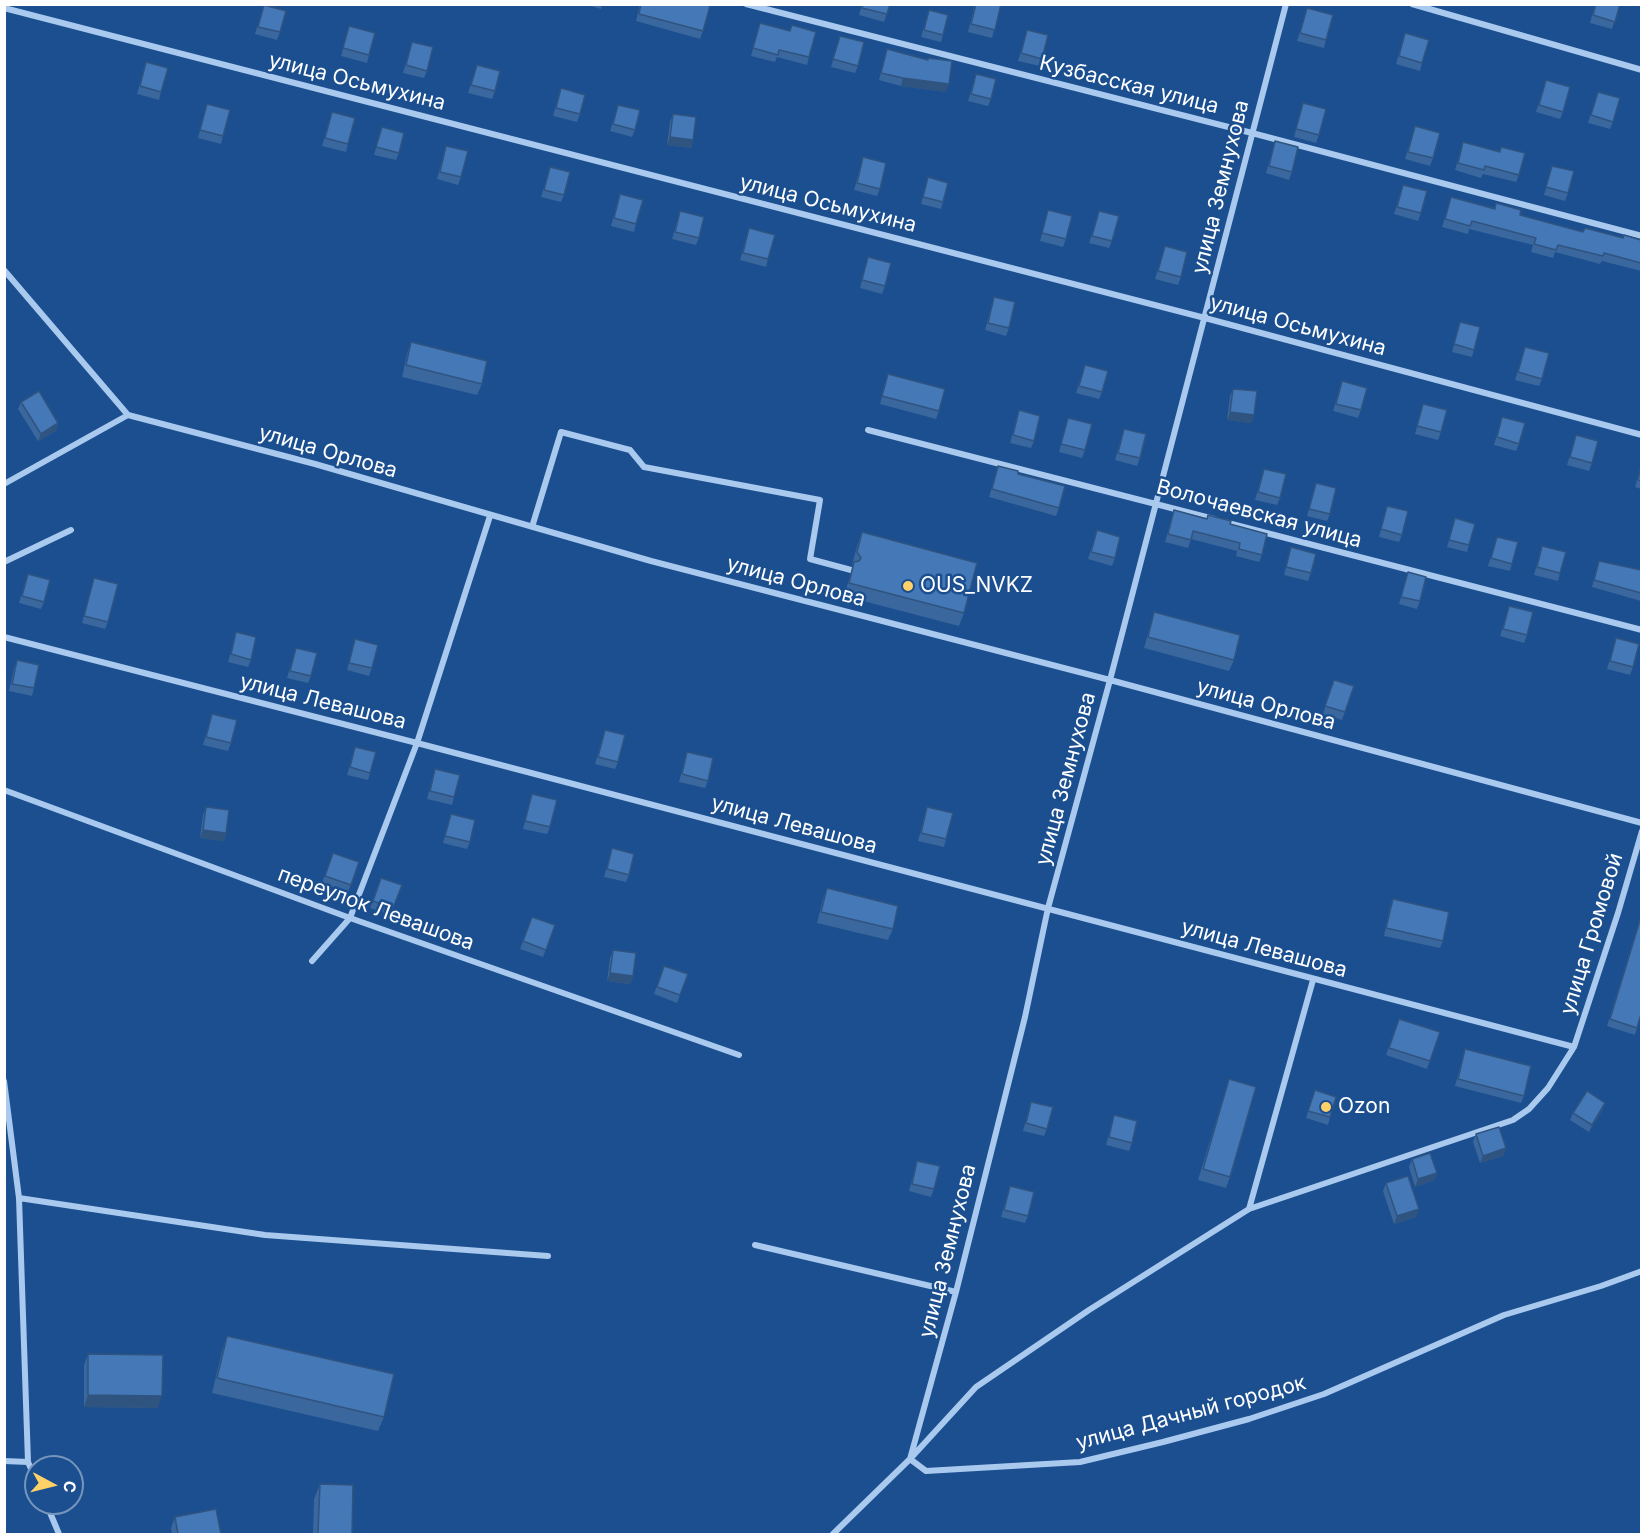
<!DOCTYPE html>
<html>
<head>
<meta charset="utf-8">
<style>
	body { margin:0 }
	#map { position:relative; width:1646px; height:1539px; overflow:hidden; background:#1b4f8f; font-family:Inter,sans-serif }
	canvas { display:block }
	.frame { position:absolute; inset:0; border:6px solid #fff; pointer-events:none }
	.north { position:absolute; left:24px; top:1455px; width:60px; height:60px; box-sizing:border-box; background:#1b4f8f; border:2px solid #7695bc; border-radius:50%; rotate:97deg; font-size:16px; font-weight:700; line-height:24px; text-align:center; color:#fff }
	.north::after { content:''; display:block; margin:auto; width:21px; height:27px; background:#ffd166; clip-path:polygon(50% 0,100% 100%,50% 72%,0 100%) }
</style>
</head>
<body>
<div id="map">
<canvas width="1646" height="1539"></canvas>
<div class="frame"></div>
<div class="north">С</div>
</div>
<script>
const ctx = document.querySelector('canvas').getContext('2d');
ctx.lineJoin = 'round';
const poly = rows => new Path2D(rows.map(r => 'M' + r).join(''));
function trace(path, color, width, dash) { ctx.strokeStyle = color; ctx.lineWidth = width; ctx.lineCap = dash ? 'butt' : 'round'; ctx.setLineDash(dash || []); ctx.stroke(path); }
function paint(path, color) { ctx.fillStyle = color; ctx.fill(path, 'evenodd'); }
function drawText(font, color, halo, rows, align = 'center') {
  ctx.font = font + ' Inter,sans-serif'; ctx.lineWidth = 5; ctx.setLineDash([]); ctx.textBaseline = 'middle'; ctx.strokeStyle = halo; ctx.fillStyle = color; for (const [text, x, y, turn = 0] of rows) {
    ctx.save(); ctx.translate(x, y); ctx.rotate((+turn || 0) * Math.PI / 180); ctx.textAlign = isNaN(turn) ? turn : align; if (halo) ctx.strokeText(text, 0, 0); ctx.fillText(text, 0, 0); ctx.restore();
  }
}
trace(poly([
	[746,4,1252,133,1642,236],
	[1412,4,1642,70],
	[4,8,1205,318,1642,435],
	[4,270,128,415,315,464,651,561,1110,680,1642,823],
	[868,430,1214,519],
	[4,484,128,415],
	[1224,522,1642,630],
	[532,527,561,432,630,450,644,467,820,500,810,559,851,570],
	[4,562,71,530],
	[4,637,417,743,1574,1047],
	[4,790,350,918,739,1055],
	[1642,831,1618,913,1574,1047,1548,1088,1529,1109,1513,1120,1249,1209,1089,1310,976,1387,910,1459,926,1471,1080,1462,1163,1442,1249,1419,1324,1394,1504,1315,1601,1286,1642,1271],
	[312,961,350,918,417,743,490,516],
	[4,1081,19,1198,28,1462,36,1480],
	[19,1198,265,1235,548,1256],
	[1249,1209,1313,980],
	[755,1245,956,1292],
	[4,1461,28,1462],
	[46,1503,59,1534],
	[833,1534,910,1459,956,1292,1025,1017,1048,908,1110,680,1286,4]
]), '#a9c9ee', 6);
paint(poly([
	[584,4,602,4,601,9],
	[640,4,705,4,703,31,700,39,636,21],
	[862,4,890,4,884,22,859,15],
	[975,4,1001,4,992,38,968,32],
	[1595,4,1620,4,1612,29,1590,23],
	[264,5,280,32,277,40,255,34],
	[1307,8,1326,40,1324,48,1297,41],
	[929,10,943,35,941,42,921,37],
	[760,23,790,31,792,25,809,57,807,65,777,57,775,62,751,56],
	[349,26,369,55,367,63,341,56],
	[1027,30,1042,59,1040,66,1018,61],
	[1405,33,1422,63,1420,71,1396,64],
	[840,36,858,66,855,73,831,67],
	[412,42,427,71,424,78,403,73],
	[887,49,927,60,946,92,901,86,879,80],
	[146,62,161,92,159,100,137,94],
	[477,65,495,91,492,99,468,93],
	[976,74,991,99,988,106,968,101],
	[1546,80,1563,112,1560,119,1536,112],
	[561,88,580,114,577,122,553,116],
	[1598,92,1613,122,1610,129,1588,123],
	[1303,103,1319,135,1316,143,1294,137],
	[207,104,223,136,221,144,198,138],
	[618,105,635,130,632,137,610,131],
	[332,112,348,144,346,152,322,146],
	[673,114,693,140,691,148,667,145,670,122],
	[1415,126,1433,158,1430,166,1405,159],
	[382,127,399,153,396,160,374,155],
	[1275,141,1292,172,1289,180,1266,173],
	[1463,142,1499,152,1501,147,1519,175,1516,182,1483,174,1481,178,1455,170],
	[446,146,461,177,458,185,437,179],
	[863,157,880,189,877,196,854,190],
	[1552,166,1568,193,1565,201,1544,195],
	[550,167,564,195,561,202,541,197],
	[928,177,943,202,941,209,921,204],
	[1403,185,1421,213,1418,221,1394,214],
	[620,194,636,224,634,232,611,226],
	[1451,197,1494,208,1496,203,1520,215,1583,232,1641,240,1641,271,1602,261,1600,264,1555,252,1553,258,1531,252,1533,245,1469,229,1468,234,1442,227],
	[1048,210,1066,239,1063,247,1040,241],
	[680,211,699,238,696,245,672,239],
	[1099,211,1112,241,1109,248,1089,243],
	[749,228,768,259,766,267,740,260],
	[1165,246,1181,277,1178,285,1155,279],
	[868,257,885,286,882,294,860,288],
	[994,297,1009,328,1006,336,985,330],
	[1460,322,1474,350,1472,357,1452,352],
	[411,342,482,384,477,395,402,377,407,354],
	[1525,347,1542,379,1539,386,1515,380],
	[1085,365,1102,392,1099,399,1076,393],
	[888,374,939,411,936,419,880,404],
	[1342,381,1361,410,1358,418,1333,411],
	[1233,389,1254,415,1251,423,1227,420,1230,396],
	[21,402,58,423,56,431,38,441,18,409],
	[1423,404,1441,432,1438,440,1415,434],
	[1019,410,1034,441,1031,448,1010,443],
	[1502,417,1519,444,1516,451,1494,445],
	[1068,418,1085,450,1082,458,1059,452],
	[1124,429,1140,458,1137,466,1115,460],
	[1576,435,1592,463,1589,471,1567,465],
	[998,466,1018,474,1059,508,1056,516,989,497],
	[1641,466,1641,489,1635,487],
	[1264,469,1280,498,1277,505,1255,500],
	[1316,483,1330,514,1327,521,1307,516],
	[1387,506,1402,535,1399,542,1379,537],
	[1174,510,1230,524,1262,555,1259,562,1236,556,1237,551,1191,539,1188,548,1165,542],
	[1455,518,1469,545,1467,552,1447,547],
	[1097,530,1115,558,1112,566,1088,559],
	[862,532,964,613,959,626,844,596,853,566,852,565,857,546],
	[1497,537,1512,564,1510,571,1488,566],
	[1542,546,1560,573,1558,581,1534,575],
	[1291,547,1311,573,1308,581,1284,575],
	[1599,561,1641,570,1641,601,1592,587],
	[1408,572,1420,601,1417,609,1399,604],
	[28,574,44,602,41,609,19,603],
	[94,578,108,622,105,629,82,623],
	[1509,606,1527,635,1524,643,1500,636],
	[1154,612,1234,660,1229,671,1144,648],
	[236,632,251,660,248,667,228,662],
	[1616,638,1633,667,1630,675,1607,669],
	[355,639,372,668,369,676,347,670],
	[296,648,311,676,308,683,287,678],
	[17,660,34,688,32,696,9,691,14,668],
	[1334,680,1354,686,1342,720,1323,714],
	[212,714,231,743,228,751,203,745],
	[605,730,618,762,615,769,595,764],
	[355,747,370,773,368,780,347,775],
	[687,752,708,781,705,788,679,782],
	[435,769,454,797,452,805,427,799],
	[532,794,550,827,547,834,523,829],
	[206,807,226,833,224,841,200,838,203,815],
	[927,807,946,839,944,847,918,841],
	[451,814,470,842,467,849,443,843],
	[612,848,629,875,626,882,604,877],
	[333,853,359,862,348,892,322,883],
	[381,878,402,885,390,915,370,908],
	[827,888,893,929,888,940,817,923,823,899],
	[1393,899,1443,941,1440,948,1384,936,1390,907],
	[1641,916,1637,1028,1635,1035,1607,1026],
	[532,917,555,925,543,957,520,949],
	[613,950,633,976,630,984,607,981,610,958],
	[664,966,688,974,677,1003,654,994],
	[1399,1019,1440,1032,1427,1069,1386,1055],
	[1465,1049,1524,1096,1521,1103,1455,1086],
	[1229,1079,1230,1177,1226,1188,1198,1180],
	[1312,1098,1330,1117,1328,1125,1306,1118],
	[1031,1102,1047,1129,1044,1136,1023,1131],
	[1605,1103,1602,1111,1589,1132,1570,1120,1573,1113],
	[1114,1115,1132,1143,1129,1151,1106,1145],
	[1476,1134,1506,1148,1503,1156,1480,1163,1473,1142],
	[1412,1159,1437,1173,1434,1180,1415,1187,1409,1167],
	[917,1161,934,1189,931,1197,909,1191],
	[1386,1183,1416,1217,1394,1224,1383,1191],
	[1010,1186,1028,1216,1025,1223,1001,1217],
	[227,1336,384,1417,378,1431,212,1393,222,1351],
	[88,1354,158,1408,84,1407,84,1365],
	[320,1484,352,1534,313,1534,314,1499],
	[175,1517,221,1534,172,1534,171,1528]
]), '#3a679d');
paint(poly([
	[903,78,949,84,946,92,901,86],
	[670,137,693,140,691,148,667,145],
	[1230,412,1254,415,1251,423,1227,420],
	[58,423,56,431,38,441,41,434],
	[203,830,226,833,224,841,200,838],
	[610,973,633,976,630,984,607,981],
	[1605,1103,1602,1111,1589,1132,1592,1125],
	[1506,1148,1503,1156,1480,1163,1483,1156],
	[1437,1173,1434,1180,1415,1187,1418,1179],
	[1419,1209,1416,1217,1394,1224,1397,1216],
	[88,1395,162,1396,158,1408,84,1407]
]), '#305480');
const building = poly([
	[641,4,705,4,710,6,703,31,639,14,641,4],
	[863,4,890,4,887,14,862,8,863,4],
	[976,4,1001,4,995,30,971,24,976,4],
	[1596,4,1620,4,1615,22,1593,15,1596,4],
	[264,5,286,11,280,32,258,27,264,5],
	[1307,8,1333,15,1326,40,1300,33,1307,8],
	[929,10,948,15,943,35,924,30,929,10],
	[760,23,790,31,792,25,816,32,809,57,779,50,778,55,753,48,760,23],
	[349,26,375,33,369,55,343,48,349,26],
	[1027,30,1048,35,1042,59,1021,53,1027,30],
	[1405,33,1429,40,1422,63,1399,56,1405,33],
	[840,36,864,42,858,66,833,59,840,36],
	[412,42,433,47,427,71,406,65,412,42],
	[887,49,928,60,928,58,952,61,949,84,903,78,881,73,887,49],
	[146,62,168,68,161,92,140,86,146,62],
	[477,65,500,71,495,91,471,85,477,65],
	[976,74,996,79,991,99,971,94,976,74],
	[1546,80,1570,87,1563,112,1539,105,1546,80],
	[561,88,585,95,580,114,556,108,561,88],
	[1598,92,1620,98,1613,122,1591,115,1598,92],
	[1303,103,1326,109,1319,135,1296,129,1303,103],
	[207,104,230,110,223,136,200,130,207,104],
	[618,105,640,110,635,130,613,124,618,105],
	[332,112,355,118,348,144,325,138,332,112],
	[673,114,696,117,693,140,670,137,673,114],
	[1415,126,1440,133,1433,158,1408,152,1415,126],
	[382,127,404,133,399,153,376,147,382,127],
	[1275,141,1298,147,1292,172,1269,166,1275,141],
	[1463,142,1500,152,1501,147,1525,153,1519,175,1485,166,1484,170,1458,163,1463,142],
	[446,146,468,151,461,177,440,172,446,146],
	[863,157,886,163,880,189,857,183,863,157],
	[1552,166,1574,171,1568,193,1546,187,1552,166],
	[550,167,570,172,564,195,544,190,550,167],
	[928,177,948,183,943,202,923,197,928,177],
	[1403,185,1427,191,1421,213,1397,207,1403,185],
	[620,194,643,200,636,224,614,218,620,194],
	[1451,197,1495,209,1496,203,1521,210,1520,215,1583,232,1585,228,1623,238,1624,235,1641,240,1641,263,1604,253,1603,256,1558,245,1556,250,1534,244,1536,238,1472,221,1470,226,1445,219,1451,197],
	[1048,210,1072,216,1066,239,1042,233,1048,210],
	[680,211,704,217,699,238,675,232,680,211],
	[1099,211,1119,216,1112,241,1092,236,1099,211],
	[749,228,775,235,768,259,743,253,749,228],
	[1165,246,1187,252,1181,277,1158,271,1165,246],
	[868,257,891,263,885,286,862,280,868,257],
	[994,297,1015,302,1009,328,988,323,994,297],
	[1460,322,1480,327,1474,350,1454,344,1460,322],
	[411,342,487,361,482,384,406,365,411,342],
	[1525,347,1549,353,1542,379,1518,372,1525,347],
	[1085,365,1108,371,1102,392,1079,386,1085,365],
	[888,374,945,389,939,411,882,396,888,374],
	[1342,381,1367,388,1361,410,1336,404,1342,381],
	[1233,389,1257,391,1254,415,1230,412,1233,389],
	[39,391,58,423,41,434,21,402,39,391],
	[1423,404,1447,410,1441,432,1417,426,1423,404],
	[1019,410,1040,416,1034,441,1013,435,1019,410],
	[1502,417,1525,423,1519,444,1497,437,1502,417],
	[1068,418,1092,424,1085,450,1061,444,1068,418],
	[1124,429,1146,434,1140,458,1118,453,1124,429],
	[1576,435,1598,441,1592,463,1570,457,1576,435],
	[998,466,1018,471,1018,474,1065,486,1059,508,992,489,998,466],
	[1641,468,1641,481,1638,480,1641,468],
	[1264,469,1286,474,1280,498,1258,492,1264,469],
	[1316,483,1336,488,1330,514,1309,509,1316,483],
	[1387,506,1408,511,1402,535,1381,529,1387,506],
	[1174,510,1207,519,1208,515,1231,521,1230,524,1267,534,1262,555,1239,549,1240,543,1193,531,1191,540,1168,534,1174,510],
	[1455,518,1475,524,1469,545,1449,540,1455,518],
	[1097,530,1120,537,1115,558,1091,552,1097,530],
	[862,532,977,563,964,613,849,583,854,562,859,561,861,558,857,552,862,532],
	[1497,537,1518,542,1512,564,1491,558,1497,537],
	[1542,546,1566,552,1560,573,1537,567,1542,546],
	[1291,547,1316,554,1311,573,1286,567,1291,547],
	[1599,561,1641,570,1641,593,1594,580,1599,561],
	[1408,572,1426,577,1420,601,1401,597,1408,572],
	[28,574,50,580,44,602,22,596,28,574],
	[94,578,118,584,108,622,84,616,94,578],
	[1509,606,1533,612,1527,635,1503,629,1509,606],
	[1154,612,1240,635,1234,660,1148,637,1154,612],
	[236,632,256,637,251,660,231,654,236,632],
	[1616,638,1639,644,1633,667,1610,661,1616,638],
	[355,639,378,645,372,668,349,663,355,639],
	[296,648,317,653,311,676,290,671,296,648],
	[17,660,39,665,34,688,12,684,17,660],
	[1334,680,1354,686,1345,712,1325,706,1334,680],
	[212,714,237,720,231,743,206,737,212,714],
	[605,730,625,735,618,762,598,757,605,730],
	[355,747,376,752,370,773,350,767,355,747],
	[687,752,713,758,708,781,682,774,687,752],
	[435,769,460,775,454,797,430,791,435,769],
	[532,794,557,800,550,827,525,821,532,794],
	[206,807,229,810,226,833,203,830,206,807],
	[927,807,953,813,946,839,921,833,927,807],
	[451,814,475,820,470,842,445,836,451,814],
	[612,848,634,854,629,875,607,869,612,848],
	[333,853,359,862,351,885,325,876,333,853],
	[381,878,402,885,393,908,373,901,381,878],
	[827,888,898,906,893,929,821,912,827,888],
	[1393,899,1449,912,1443,941,1386,928,1393,899],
	[532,917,555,925,546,950,523,941,532,917],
	[1641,917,1641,1014,1637,1028,1610,1019,1641,917],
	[613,950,636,953,633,976,610,973,613,950],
	[664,966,688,974,680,995,657,987,664,966],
	[1399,1019,1440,1032,1430,1061,1389,1048,1399,1019],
	[1465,1049,1531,1066,1524,1096,1458,1079,1465,1049],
	[1229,1079,1256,1087,1230,1177,1203,1169,1229,1079],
	[1315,1090,1336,1097,1330,1117,1308,1111,1315,1090],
	[1587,1091,1605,1103,1592,1125,1573,1113,1587,1091],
	[1031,1102,1053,1107,1047,1129,1026,1123,1031,1102],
	[1114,1115,1137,1121,1132,1143,1109,1137,1114,1115],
	[1499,1127,1506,1148,1483,1156,1476,1134,1499,1127],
	[1430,1153,1437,1173,1418,1179,1412,1159,1430,1153],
	[917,1161,940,1166,934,1189,912,1184,917,1161],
	[1408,1176,1419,1209,1397,1216,1386,1183,1408,1176],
	[1010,1186,1034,1192,1028,1216,1004,1210,1010,1186],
	[227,1336,394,1374,384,1417,217,1378,227,1336],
	[88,1354,163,1355,162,1396,88,1395,88,1354],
	[320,1484,353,1485,352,1534,318,1534,320,1484],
	[216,1509,221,1534,178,1534,175,1517,216,1509]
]);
paint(building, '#4478b7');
trace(building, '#305480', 1.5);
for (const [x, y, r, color] of [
	[908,586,6,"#ffd166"],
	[1326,1107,6,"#ffd166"]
]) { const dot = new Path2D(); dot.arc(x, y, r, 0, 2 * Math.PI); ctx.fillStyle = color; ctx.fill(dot); trace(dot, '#1b4f8f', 2); }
drawText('21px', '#fff', '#1b4f8f', [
	["улица Осьмухина",357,82,14],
	["Кузбасская улица",1129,85,14],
	["улица Земнухова",1221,187,-76],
	["улица Осьмухина",828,204,14],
	["улица Осьмухина",1298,326,15],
	["улица Орлова",328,452,16],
	["Волочаевская улица",1259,514,15],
	["улица Орлова",796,582,15],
	["улица Левашова",323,702,14],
	["улица Орлова",1266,705,15],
	["улица Земнухова",1066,779,-75],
	["улица Левашова",794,825,15],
	["переулок Левашова",376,909,20],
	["улица Громовой",1592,934,-73],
	["улица Левашова",1264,949,15],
	["улица Земнухова",948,1251,-76],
	["улица Дачный городок",1191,1413,-15]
]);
drawText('21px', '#fff', '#1b4f8f', [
	["OUS_NVKZ",920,586],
	["Ozon",1338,1107]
], 'left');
</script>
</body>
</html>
